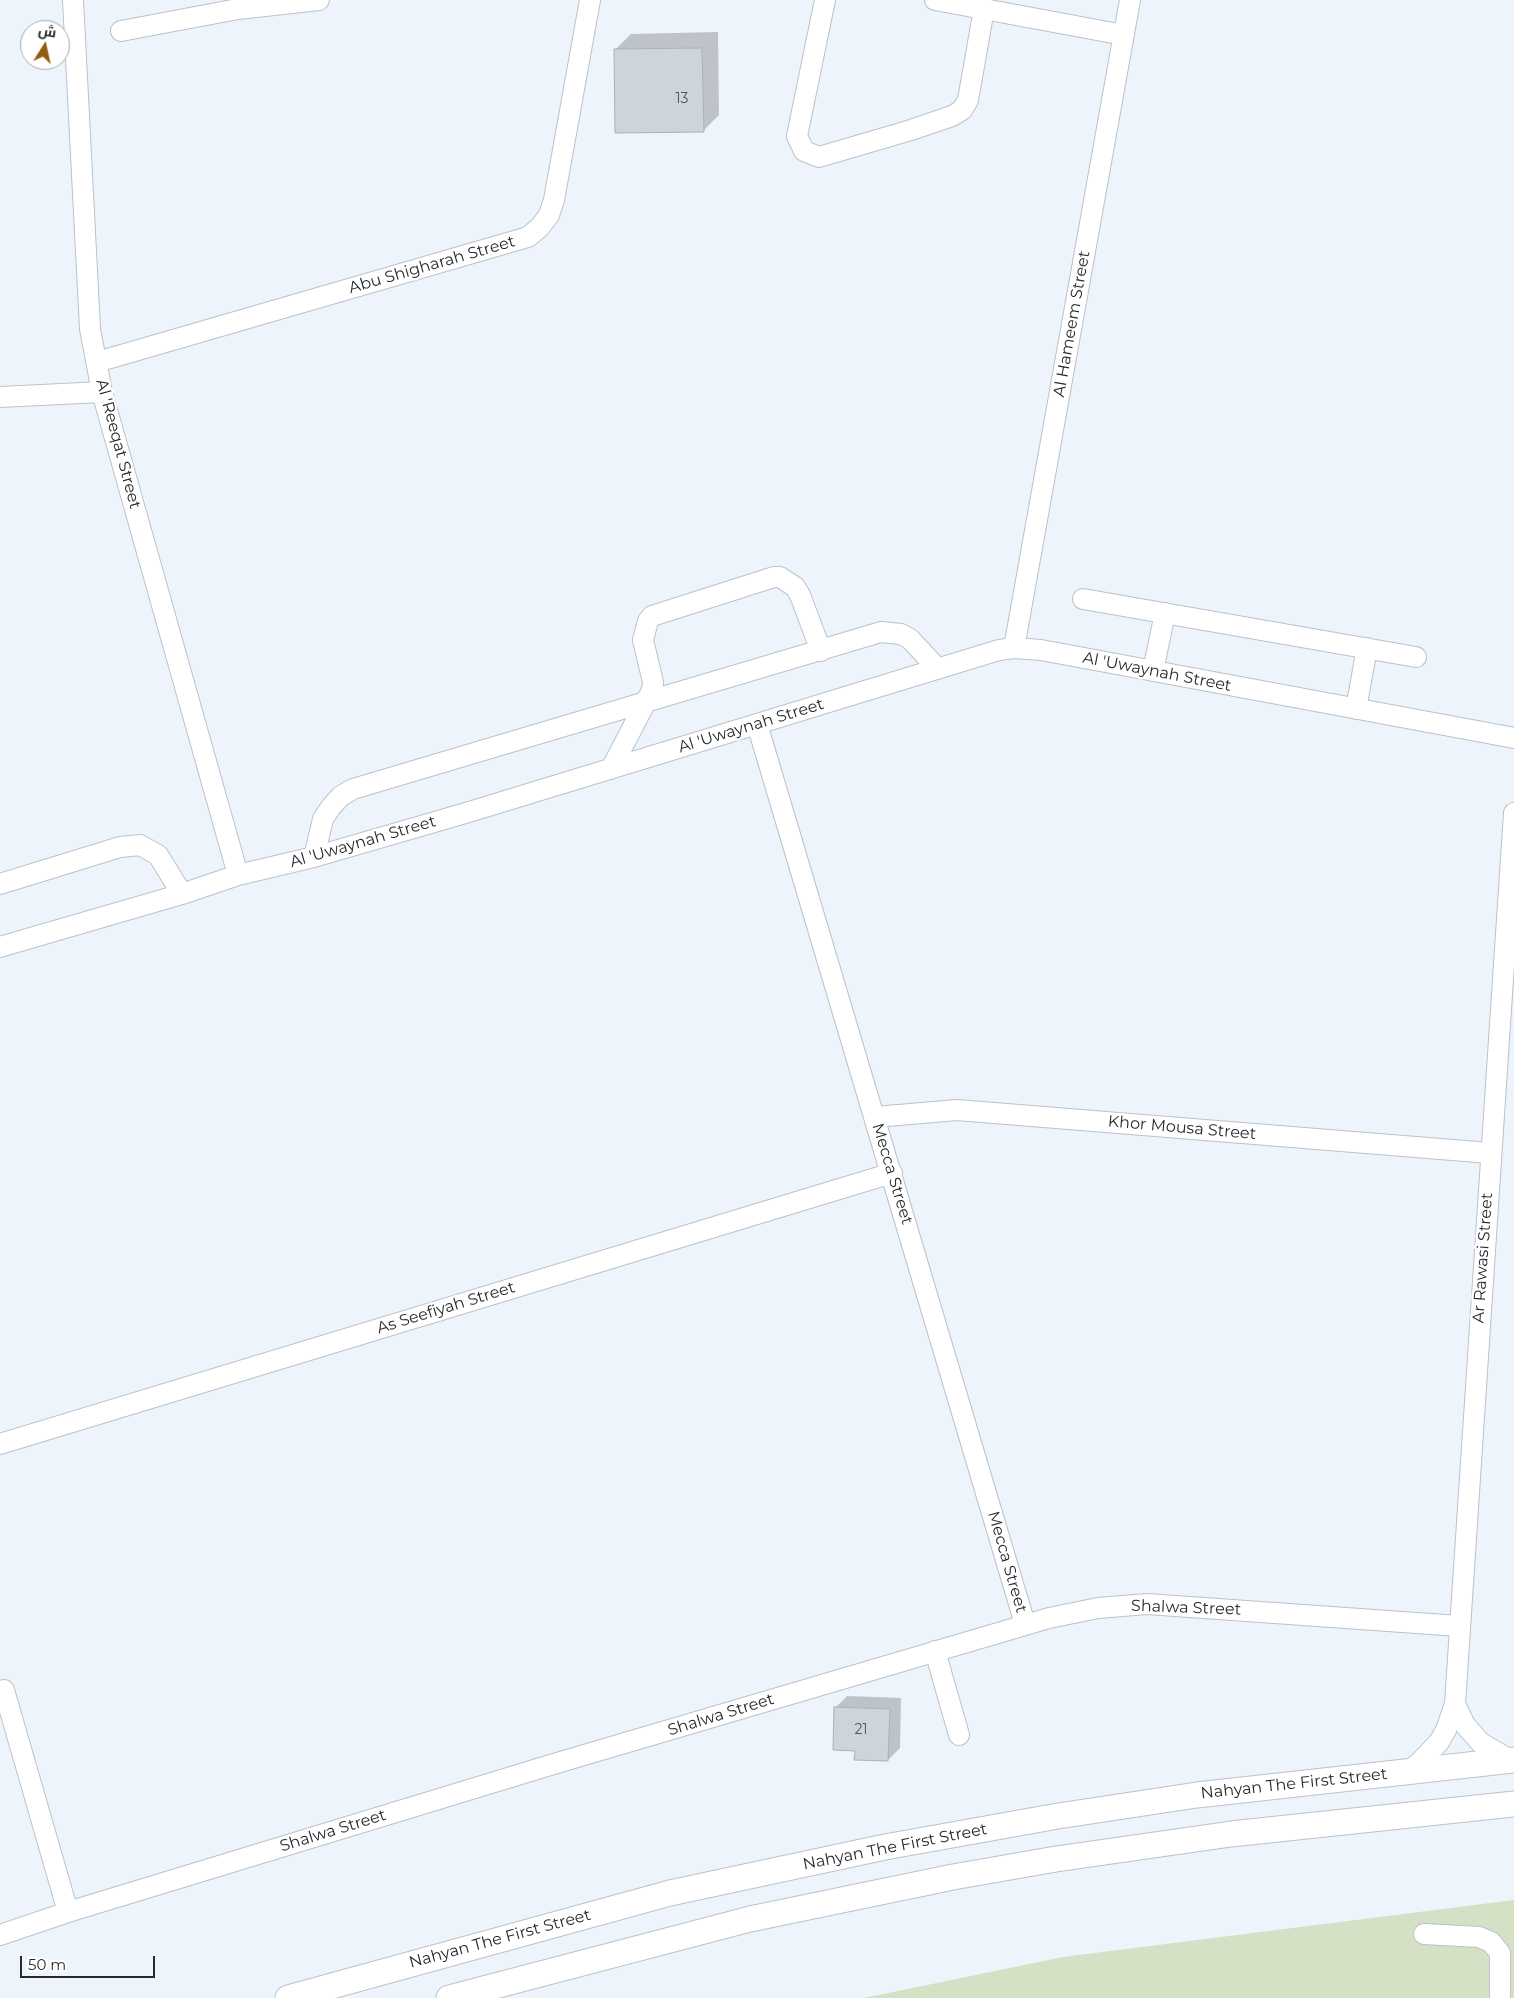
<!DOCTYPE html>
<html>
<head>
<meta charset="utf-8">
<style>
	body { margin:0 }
	#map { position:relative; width:1514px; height:1998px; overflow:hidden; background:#edf4fc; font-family:Montserrat,Cairo,sans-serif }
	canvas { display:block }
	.north { position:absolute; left:20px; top:20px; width:50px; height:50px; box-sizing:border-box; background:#fff; border:1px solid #a9a9ab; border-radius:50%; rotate:10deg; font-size:14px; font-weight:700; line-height:20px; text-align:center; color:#27292c }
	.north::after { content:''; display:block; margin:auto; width:18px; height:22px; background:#925c12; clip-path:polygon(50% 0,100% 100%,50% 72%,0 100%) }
	.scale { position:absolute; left:20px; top:1956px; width:135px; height:22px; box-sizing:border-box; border:2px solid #27292c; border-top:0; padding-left:6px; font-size:15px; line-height:18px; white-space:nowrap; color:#27292c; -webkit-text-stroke:4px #fff; paint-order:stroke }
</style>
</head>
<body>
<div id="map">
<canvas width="1514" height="1998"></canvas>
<div class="north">ش</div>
<div class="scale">50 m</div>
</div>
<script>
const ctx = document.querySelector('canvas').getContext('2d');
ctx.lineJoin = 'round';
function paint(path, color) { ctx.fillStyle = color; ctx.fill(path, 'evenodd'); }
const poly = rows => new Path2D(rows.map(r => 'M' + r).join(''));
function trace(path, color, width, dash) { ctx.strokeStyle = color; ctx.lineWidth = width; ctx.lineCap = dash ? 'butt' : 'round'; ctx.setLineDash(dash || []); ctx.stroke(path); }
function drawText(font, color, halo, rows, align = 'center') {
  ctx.font = font + ' Montserrat,sans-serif'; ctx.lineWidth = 5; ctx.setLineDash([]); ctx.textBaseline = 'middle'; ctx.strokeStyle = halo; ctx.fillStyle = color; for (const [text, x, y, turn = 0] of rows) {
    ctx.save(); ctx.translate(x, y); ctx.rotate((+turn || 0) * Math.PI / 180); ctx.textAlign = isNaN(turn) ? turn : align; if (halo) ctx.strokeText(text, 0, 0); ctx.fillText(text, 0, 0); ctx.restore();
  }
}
paint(poly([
	[1514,1900,1514,1998,864,1998,1063,1957]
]), '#d5e1c4');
paint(poly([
	[718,32,719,115,703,131,615,50,631,34],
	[847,1696,901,1698,900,1748,888,1760,856,1750,835,1708]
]), '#0003');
const building = poly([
	[702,48,704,132,615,133,614,49,702,48],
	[834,1707,890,1709,888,1761,854,1760,855,1751,833,1750,834,1707]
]);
paint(building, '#ced4dc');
trace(building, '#aab0b8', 1);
const minor = poly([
	[73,0,90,329,102,392,238,875],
	[825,0,797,136,804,151,819,157,911,130,952,116,962,110,968,100,984,9],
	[935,0,1124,35],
	[121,31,238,9,319,0],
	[97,362,528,237,540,227,549,215,554,200,590,0],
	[0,397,102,392],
	[1083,599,1416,657],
	[1014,648,1130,0],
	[1153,671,1165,613],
	[1356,709,1367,648],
	[757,724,1025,1624],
	[611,769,652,690,653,682,643,640,648,621,652,616,774,577,780,577,795,587,800,595,821,651],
	[314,857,323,819,331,807,341,796,353,789,881,632,901,634,910,639,938,669],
	[0,884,120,847,140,845,158,855,182,894],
	[0,947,182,894,238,875,314,857,469,812,999,650,1014,648,1041,650,1514,738],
	[875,1117,957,1110,1490,1153],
	[0,1444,892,1173],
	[935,1651,959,1735],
	[4,1690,68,1912],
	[1455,1704,1465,1725,1481,1743,1512,1761],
	[1407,1772,1419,1763,1439,1742,1446,1730,1455,1704,1514,813],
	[1424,1934,1479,1937,1491,1942,1500,1953,1500,1998],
	[0,1935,68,1912,557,1763,1049,1618,1098,1608,1147,1604,1459,1626]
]);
const major = poly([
	[288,1998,670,1893,885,1847,1058,1816,1197,1795,1514,1760],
	[449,1998,750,1919,953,1877,1056,1859,1231,1834,1514,1804]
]);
trace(minor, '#bbc2c9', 22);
trace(major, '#bbc2c9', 27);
trace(minor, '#fff', 20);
trace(major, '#fff', 25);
drawText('14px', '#515458', null, [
	["13",682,99],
	["21",861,1730]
]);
drawText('16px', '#27292c', '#fff', [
	["Abu Shigharah Street",432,265,-16],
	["Al Hameem Street",1072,324,-80],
	["Al 'Reeqat Street",118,444,75],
	["Al 'Uwaynah Street",1157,672,11],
	["Al 'Uwaynah Street",751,726,-17],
	["Al 'Uwaynah Street",363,842,-16],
	["Khor Mousa Street",1182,1128,5],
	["Mecca Street",892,1174,73],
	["Ar Rawasi Street",1483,1258,-86],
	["As Seefiyah Street",446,1308,-17],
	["Mecca Street",1007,1562,74],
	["Shalwa Street",1186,1608,2],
	["Shalwa Street",721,1715,-17],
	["Nahyan The First Street",1294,1784,-6],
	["Shalwa Street",333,1831,-17],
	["Nahyan The First Street",895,1847,-11],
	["Nahyan The First Street",500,1939,-15]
]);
</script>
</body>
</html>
